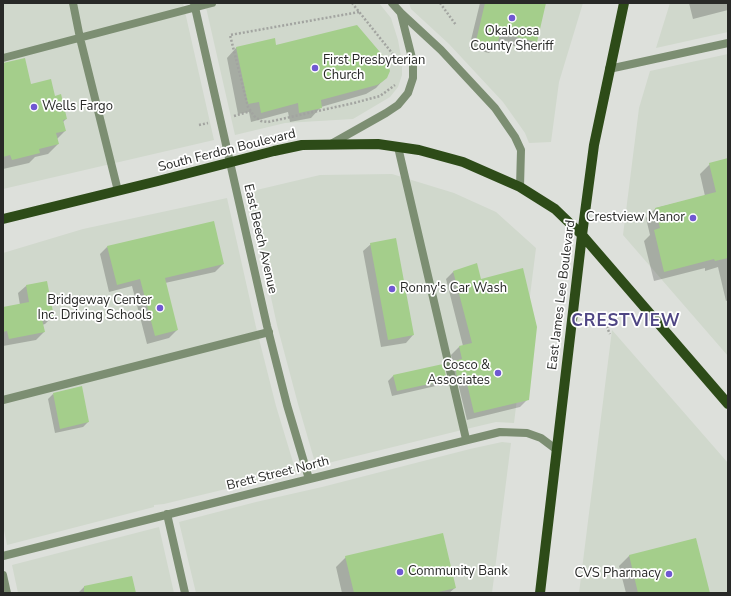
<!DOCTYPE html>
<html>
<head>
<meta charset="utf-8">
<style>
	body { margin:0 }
	#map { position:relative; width:731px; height:596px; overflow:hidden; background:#dde0db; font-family:"Nunito Sans",sans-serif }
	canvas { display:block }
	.frame { position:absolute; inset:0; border:4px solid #282927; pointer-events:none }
</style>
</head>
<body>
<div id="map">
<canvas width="731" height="596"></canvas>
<div class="frame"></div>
</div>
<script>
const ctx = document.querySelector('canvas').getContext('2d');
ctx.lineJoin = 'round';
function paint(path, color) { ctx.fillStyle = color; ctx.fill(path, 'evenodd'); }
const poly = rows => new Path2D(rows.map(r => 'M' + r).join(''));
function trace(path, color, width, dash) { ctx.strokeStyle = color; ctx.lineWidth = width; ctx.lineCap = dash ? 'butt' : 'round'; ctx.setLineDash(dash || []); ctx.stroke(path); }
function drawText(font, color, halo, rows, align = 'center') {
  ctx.font = font + ' "Nunito Sans",sans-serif'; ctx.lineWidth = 3.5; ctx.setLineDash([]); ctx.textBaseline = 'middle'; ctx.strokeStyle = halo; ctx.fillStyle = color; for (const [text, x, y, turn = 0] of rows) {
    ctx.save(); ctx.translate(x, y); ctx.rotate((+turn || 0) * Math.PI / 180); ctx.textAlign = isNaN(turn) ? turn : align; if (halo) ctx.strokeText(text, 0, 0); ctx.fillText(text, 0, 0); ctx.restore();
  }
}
paint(poly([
	[3,3,183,3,214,140,3,189],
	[205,3,379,3,391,18,398,40,402,62,402,75,398,87,390,97,353,119,285,123,235,135],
	[409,3,583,3,559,82,551,142,529,143,525,133,503,102,449,44,411,9],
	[670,3,728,3,728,32,656,48],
	[728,54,728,356,623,235,639,108,650,71],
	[392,174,454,193,496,212,536,248,514,423,496,422,462,430,316,466,298,404,277,325,248,192,320,175],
	[227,198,256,327,276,406,296,472,164,504,154,505,154,507,7,545,3,525,3,253,83,229],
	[612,330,728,463,728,593,579,593],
	[502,442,511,443,492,593,196,593,179,522,256,502,322,487,470,449],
	[159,527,174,593,18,593,12,565]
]), '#d0d8cc');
paint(poly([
	[480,3,545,3,536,41,528,49,497,42,496,45,489,53,469,48],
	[689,3,728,3,728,10,693,19],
	[275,46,386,77,376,88,366,94,321,107,311,118,290,122,288,112,251,122,249,112,238,114,227,58,236,48],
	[3,64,30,85,54,97,66,119,63,122,65,131,57,139,58,144,48,154,35,157,29,163,3,169],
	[728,159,728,300,726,301,718,267,705,271,705,268,654,281,644,241,650,235,646,218,656,208,705,196,700,174,710,164],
	[371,244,413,335,406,343,381,347,363,251],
	[107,247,223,264,215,272,165,283,177,330,169,338,147,344,132,286,109,292,100,254],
	[453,272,481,280,528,399,520,407,467,420,458,383,450,384,446,370,453,363,451,355,459,347,463,346,446,279],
	[46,282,52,317,45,324,42,325,44,332,36,340,3,346,3,308,20,305,18,293,26,286],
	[393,376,445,379,440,385,392,396,388,381],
	[53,394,88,422,83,427,55,433,48,399],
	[695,539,709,593,626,593,619,566,629,556],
	[346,557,455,588,449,593,342,593,336,567],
	[84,587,135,593,78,593]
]), '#0003');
paint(poly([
	[485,3,546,3,537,42,500,33,497,46,476,41],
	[357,25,385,58,388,64,390,71,387,78,382,82,377,85,321,100,322,108,299,113,298,103,261,113,259,102,248,104,236,47,275,38,276,45],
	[25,58,31,84,51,79,55,96,61,94,67,119,63,120,66,131,56,133,59,144,39,149,40,153,12,160,10,155,3,157,3,63],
	[728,158,728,258,715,261,714,259,664,272,654,230,660,228,655,208,716,192,709,163],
	[214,221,224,264,165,278,178,330,155,336,140,279,117,285,107,246],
	[396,238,414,335,388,340,370,243],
	[477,263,481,279,523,268,537,327,529,400,474,413,465,375,457,377,454,361,462,359,459,346,472,343,453,271],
	[47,281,54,317,42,319,45,332,9,339,7,331,3,332,3,307,29,302,26,285],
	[443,364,447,380,397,391,393,375],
	[82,386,89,422,60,429,53,393],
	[443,533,456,588,434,593,354,593,345,556],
	[696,538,710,593,638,593,629,555],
	[132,576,136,593,84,593,84,586]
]), '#a4ce8b');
trace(poly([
	[352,3,392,53,398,63],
	[440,3,456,25],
	[359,12,230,35,248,107,254,116,261,121,268,122,354,103,380,96,395,85],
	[234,116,251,111],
	[199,125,208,123],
	[603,319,610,334],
	[607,327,619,318]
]), '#a2a4a0', 2.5, [2, 2]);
trace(poly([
	[73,3,80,38,118,191],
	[3,58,212,3],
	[398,147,466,439],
	[3,400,269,332]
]), '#7c8e72', 8);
trace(poly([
	[194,3,267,326,287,405,309,479],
	[392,3,401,13,441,50,495,108,515,137,521,150,520,187],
	[609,69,728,43],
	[331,144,386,113,398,105,408,93,413,78,413,62,401,14],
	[167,514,185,593],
	[3,556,253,493,500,432,527,433,541,438,557,450],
	[3,575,7,593]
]), '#7c8e72', 8);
trace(poly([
	[3,219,158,181,274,151,302,145,378,144,419,150,463,162,520,187,555,209,582,235,728,404],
	[540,593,582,235,594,145,624,3]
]), '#2d4b18', 10);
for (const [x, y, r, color] of [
	[512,18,4,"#7058d2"],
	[315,68,4,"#7058d2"],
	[34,107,4,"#7058d2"],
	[693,218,4,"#7058d2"],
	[392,289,4,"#7058d2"],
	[160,308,4,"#7058d2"],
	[498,373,4,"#7058d2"],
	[400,572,4,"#7058d2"],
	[669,574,4,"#7058d2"]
]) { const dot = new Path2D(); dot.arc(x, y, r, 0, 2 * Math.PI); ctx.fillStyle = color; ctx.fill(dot); trace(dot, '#fff', 1.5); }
drawText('13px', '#282927', '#fff', [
	["Okaloosa",512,32,"center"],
	["County Sheriff",512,47,"center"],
	["First Presbyterian",323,61],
	["Church",323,76],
	["Wells Fargo",42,107],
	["Crestview Manor",685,218,"right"],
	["Ronny's Car Wash",400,289],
	["Bridgeway Center",152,301,"right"],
	["Inc. Driving Schools",152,316,"right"],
	["Cosco &",490,366,"right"],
	["Associates",490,381,"right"],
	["Community Bank",408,572],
	["CVS Pharmacy",661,574,"right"]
], 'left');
drawText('13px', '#282927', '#fff', [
	["South Ferdon Boulevard",227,151,-14],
	["East Beech Avenue",260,239,77],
	["East James Lee Boulevard",562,295,-83],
	["Brett Street North",278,474,-14]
]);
ctx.letterSpacing = '1px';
drawText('bold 17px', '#4e4583', '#fff', [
	["CRESTVIEW",626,322]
]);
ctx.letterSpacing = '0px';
</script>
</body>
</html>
